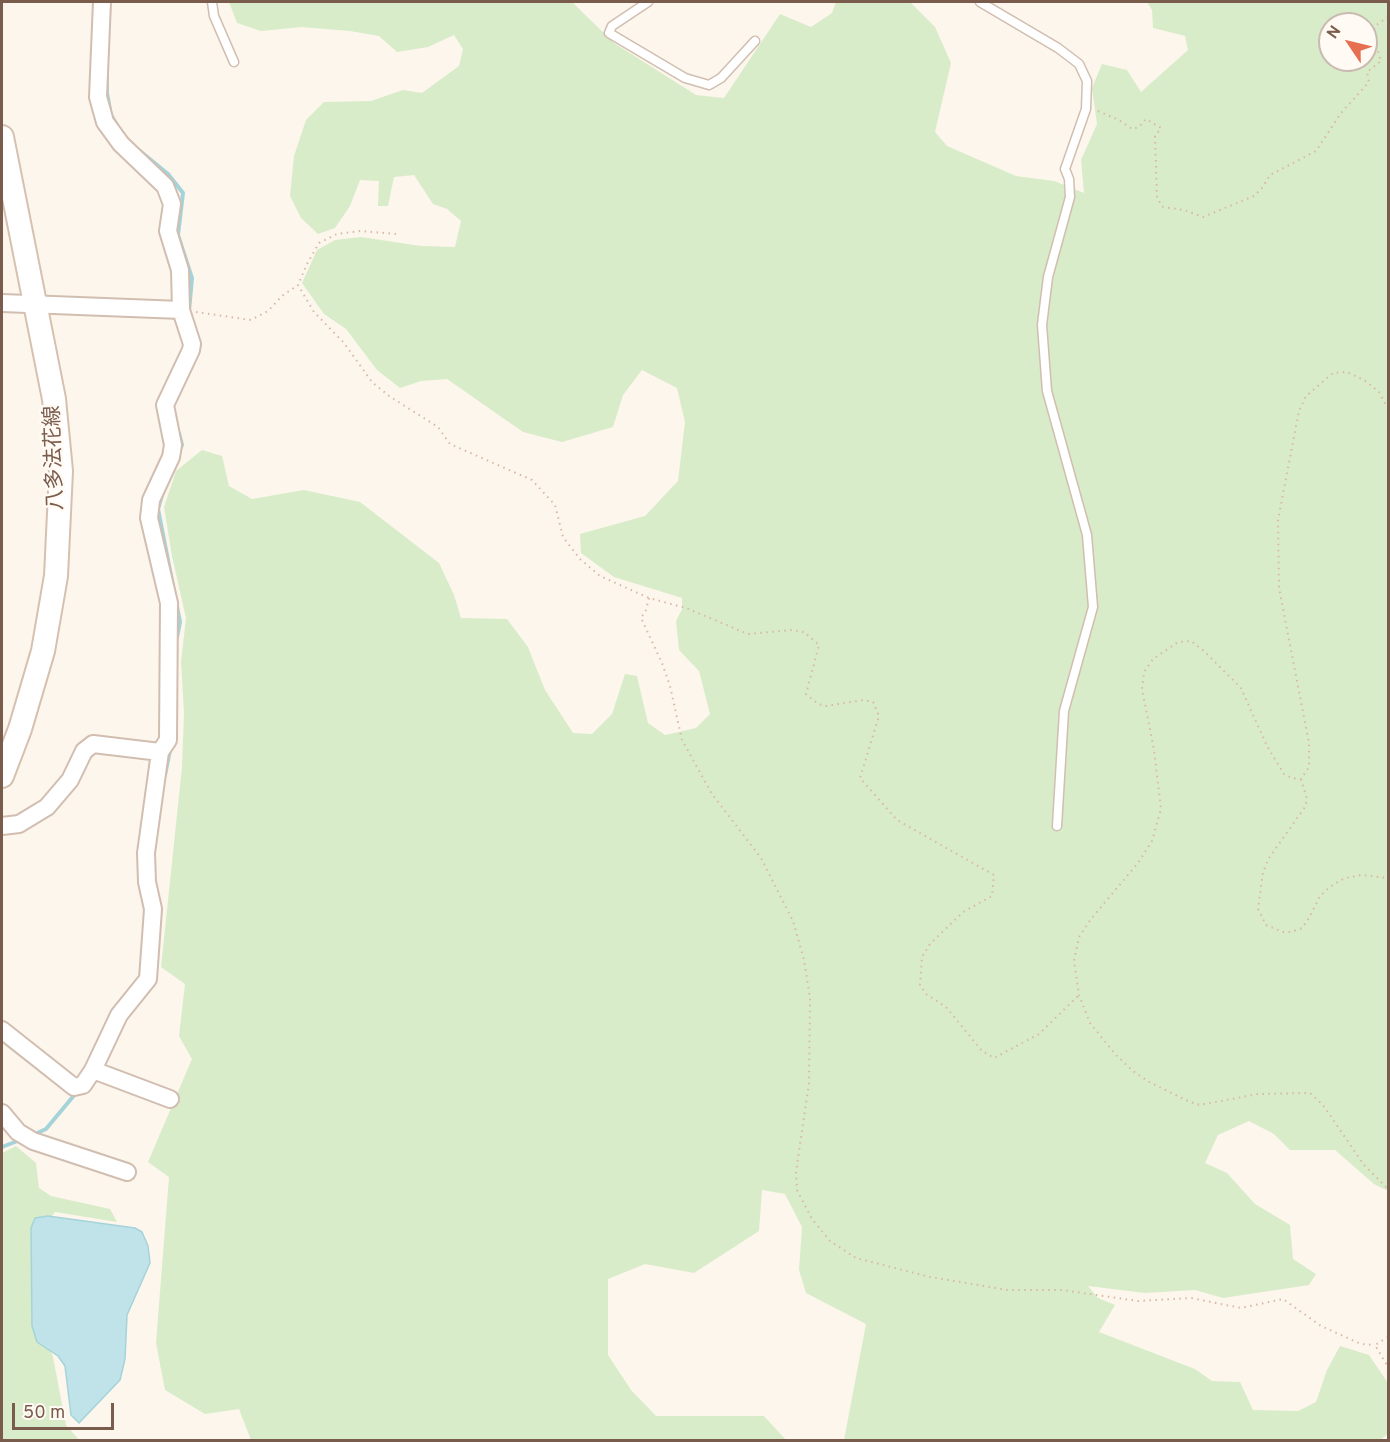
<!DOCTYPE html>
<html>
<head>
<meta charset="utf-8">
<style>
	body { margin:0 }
	#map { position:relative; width:1390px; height:1442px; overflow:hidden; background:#fdf6ec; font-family:Overpass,sans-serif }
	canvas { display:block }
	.frame { position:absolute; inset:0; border:3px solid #7a5c4d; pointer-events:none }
	.north { position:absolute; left:1318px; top:12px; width:60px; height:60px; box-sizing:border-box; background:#fffaf3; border:2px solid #cabbb1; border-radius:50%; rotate:305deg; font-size:16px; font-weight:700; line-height:24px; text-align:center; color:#7a5c4d }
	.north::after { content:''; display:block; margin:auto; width:21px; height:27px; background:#e76f51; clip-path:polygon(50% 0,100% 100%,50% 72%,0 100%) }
	.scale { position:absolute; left:12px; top:1403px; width:102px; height:27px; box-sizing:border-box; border:3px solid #7a5c4d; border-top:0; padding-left:8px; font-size:18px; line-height:21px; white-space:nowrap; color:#7a5c4d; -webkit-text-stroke:4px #fffaf3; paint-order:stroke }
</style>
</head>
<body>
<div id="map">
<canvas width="1390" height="1442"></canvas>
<div class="frame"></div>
<div class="north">N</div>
<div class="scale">50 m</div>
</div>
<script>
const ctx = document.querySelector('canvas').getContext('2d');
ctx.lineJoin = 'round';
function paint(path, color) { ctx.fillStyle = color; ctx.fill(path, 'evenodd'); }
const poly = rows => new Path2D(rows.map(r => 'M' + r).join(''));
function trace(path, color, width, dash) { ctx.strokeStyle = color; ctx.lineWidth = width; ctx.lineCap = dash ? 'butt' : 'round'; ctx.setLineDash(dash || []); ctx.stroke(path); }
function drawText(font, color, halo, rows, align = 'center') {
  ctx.font = font + ' Overpass,"Noto Sans JP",sans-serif'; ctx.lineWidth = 5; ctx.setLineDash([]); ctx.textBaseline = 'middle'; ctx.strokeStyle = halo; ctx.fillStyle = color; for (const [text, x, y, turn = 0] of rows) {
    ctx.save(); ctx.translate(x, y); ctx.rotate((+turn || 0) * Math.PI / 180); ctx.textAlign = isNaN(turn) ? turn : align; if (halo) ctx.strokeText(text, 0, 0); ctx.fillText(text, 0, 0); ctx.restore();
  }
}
paint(poly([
	[229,2,572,2,614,43,696,95,724,98,780,14,811,27,832,13,836,2,910,2,935,27,951,63,935,132,947,146,1016,176,1054,181,1084,193,1081,160,1097,124,1092,88,1102,64,1127,70,1141,92,1188,50,1185,36,1153,28,1152,10,1147,2,1388,2,1388,1191,1374,1184,1335,1150,1290,1150,1274,1134,1249,1121,1218,1135,1205,1163,1227,1173,1255,1204,1290,1225,1293,1259,1316,1274,1309,1285,1223,1298,1195,1290,1145,1293,1088,1286,1098,1298,1115,1305,1099,1332,1195,1369,1212,1381,1240,1382,1253,1410,1298,1411,1316,1402,1327,1370,1340,1346,1369,1355,1388,1383,1388,1434,1380,1440,844,1440,866,1324,806,1293,799,1270,802,1227,785,1194,762,1190,759,1231,694,1273,645,1264,608,1279,608,1355,631,1390,656,1416,764,1416,786,1440,251,1440,239,1409,205,1414,165,1390,156,1343,169,1177,148,1162,192,1059,179,1036,185,984,161,967,182,767,184,713,181,662,186,618,172,556,164,507,176,471,202,450,222,456,229,486,252,499,304,490,360,502,439,563,454,595,461,618,507,619,528,647,545,690,573,733,592,734,612,714,625,674,637,676,648,723,665,735,696,728,710,714,699,671,679,650,676,621,682,609,682,598,614,577,581,553,580,534,645,516,678,481,685,422,677,388,642,370,623,395,613,427,562,442,523,432,447,379,421,381,400,388,377,370,346,329,324,314,302,283,317,250,335,240,361,237,421,246,455,247,461,221,447,209,433,204,414,175,394,177,388,206,378,206,379,181,360,180,350,206,335,228,318,234,301,218,290,196,294,156,306,120,324,102,371,101,403,90,422,93,459,66,463,49,454,35,428,47,397,52,379,36,350,31,301,27,261,31,237,23],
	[1330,24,1366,24,1366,60,1330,60],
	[16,1146,36,1163,39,1188,51,1196,110,1209,117,1222,55,1212,40,1231,40,1323,53,1357,66,1425,79,1440,2,1440,2,1153]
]), '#d8ecc9');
const water = poly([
	[48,1216,135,1228,142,1232,148,1246,150,1263,127,1315,125,1359,120,1380,79,1423,71,1415,65,1366,58,1356,37,1342,32,1326,31,1228,35,1218,48,1216]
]);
paint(water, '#bfe3e8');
trace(water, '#a5d3da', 1.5);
trace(poly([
	[107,75,107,93,111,115,117,125],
	[140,151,168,174,183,193,178,235,192,278,189,311],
	[179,433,182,445,180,449],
	[163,492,158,509,180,622,177,637],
	[165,775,170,750],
	[33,1135,46,1129,76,1093],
	[2,1147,20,1140]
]), '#a5d3da', 4);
const lane = poly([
	[212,2,214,16,234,62],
	[648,2,612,26,609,33,685,78,709,85,721,78,755,41],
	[980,2,1058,48,1079,64,1087,81,1086,109,1065,169,1069,179,1070,197,1048,277,1042,325,1047,391,1087,535,1093,607,1064,711,1057,826]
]);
const street = poly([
	[102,2,98,97,105,122,121,144,165,186,172,204,168,231,180,270,181,310],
	[2,303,181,310,192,344,191,350,165,405,173,445,171,457,151,500,149,518,169,603,168,740,160,752,93,744,84,751,70,780,47,807,19,824,2,826],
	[2,1030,74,1087,83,1085,93,1070,119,1015,148,979,153,909,147,882,146,853,160,752],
	[93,1070,170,1099],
	[2,1113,18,1132,33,1141,127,1172]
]);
const secondary = poly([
	[2,137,54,399,61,471,56,576,43,651,20,729,2,776]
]);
trace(lane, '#d1beb0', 11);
trace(street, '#d1beb0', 20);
trace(secondary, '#d6c0b0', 26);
trace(poly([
	[1098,111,1119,120,1132,129,1139,127,1146,119,1161,128,1155,136,1157,198,1163,207,1184,210,1203,217,1254,196,1262,188,1270,175,1316,151,1341,113,1369,82,1367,72,1381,61,1373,34,1375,26,1388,17],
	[396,234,361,231,337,234,319,243,307,264,298,285,314,312,344,343,372,382,389,396,438,427,450,444,532,480,555,505,563,537,580,559,600,576,649,598,686,608,748,634,792,630,804,632,819,645,806,694,818,704,826,706,863,700,873,702,879,716,860,778,897,820,994,875,992,896,963,912,930,944,922,957,920,985,926,994,946,1007,982,1051,994,1058,1039,1034,1079,995],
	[196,312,251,320,268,311,282,296,298,285],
	[1388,409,1379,392,1364,380,1347,372,1333,373,1306,396,1299,411,1278,520,1279,588,1309,743,1309,767,1301,779,1292,778,1284,774,1267,746,1241,688,1204,651,1191,641,1178,642,1153,659,1144,672,1142,689,1154,750,1161,809,1152,841,1138,863,1091,919,1079,937,1074,961,1079,995,1090,1023,1115,1054,1133,1071,1149,1082,1190,1102,1200,1105,1258,1094,1310,1093,1323,1105,1364,1165,1388,1189],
	[649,598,646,610,641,618,662,663,670,686,682,740,712,794,761,858,793,921,804,960,810,998,809,1083,796,1172,797,1190,812,1219,830,1241,856,1258,930,1277,1008,1290,1062,1290,1138,1301,1191,1298,1241,1308,1283,1299,1321,1326,1361,1344,1375,1345],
	[1301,779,1307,799,1305,807,1269,858,1263,872,1258,909,1266,925,1283,932,1291,932,1302,928,1309,918,1320,896,1331,886,1345,878,1361,875,1388,878],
	[1388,1337,1375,1345,1388,1367]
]), '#d9b8a5', 2, [1.5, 4.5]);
trace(lane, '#fff', 8);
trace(street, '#fff', 16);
trace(secondary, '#fff', 22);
drawText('21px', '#7a5c4d', '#fffaf3', [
	["八多法花線",56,458,-92]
]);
</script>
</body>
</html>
